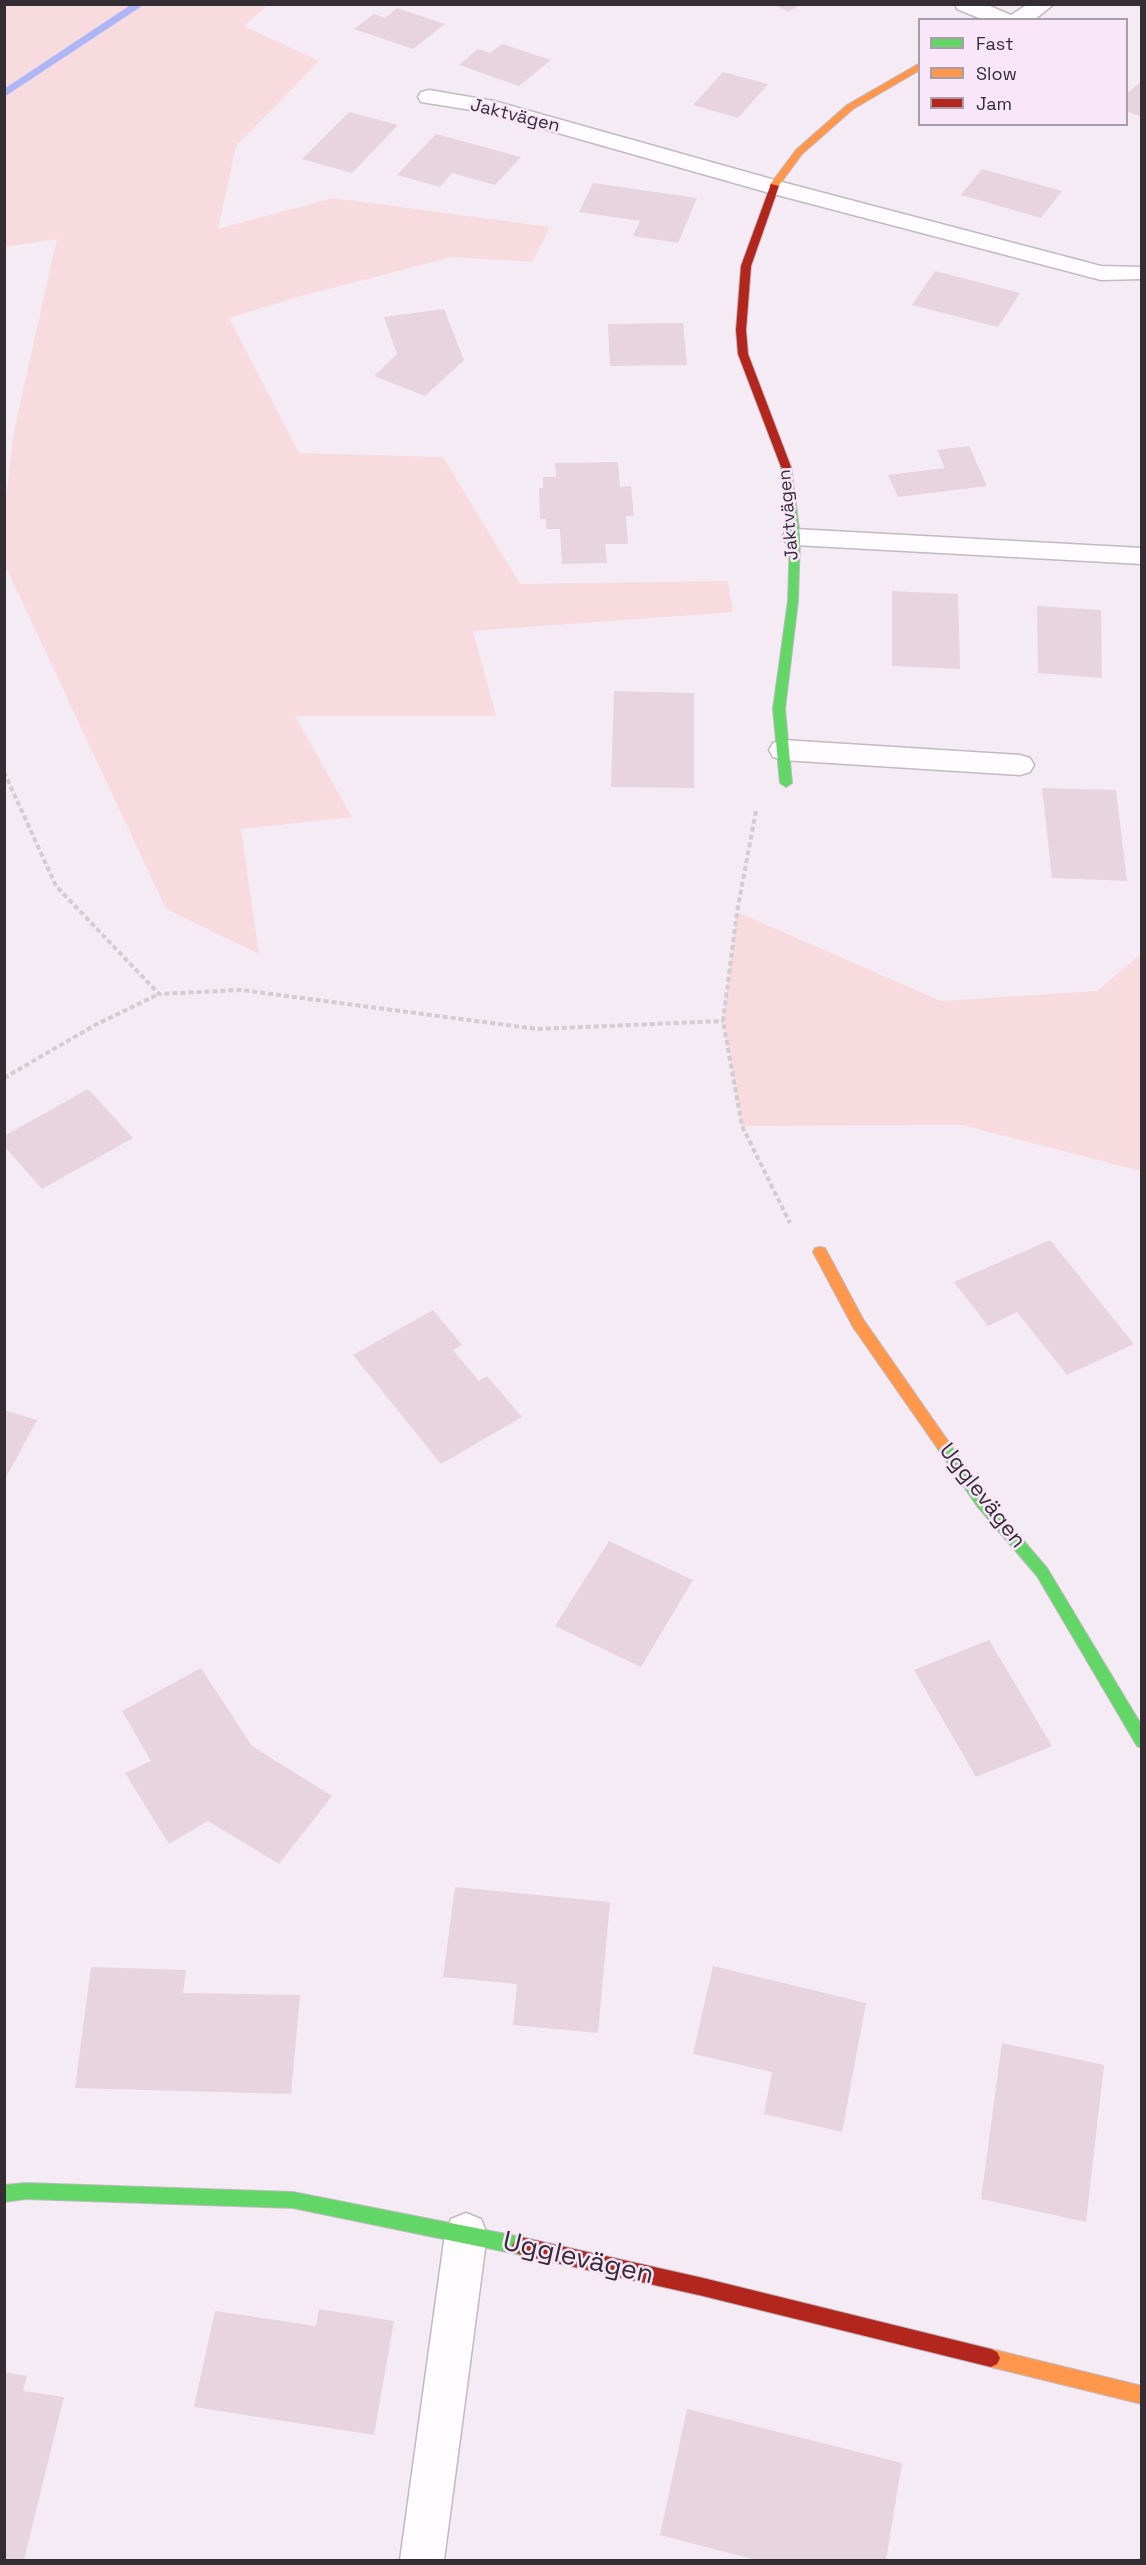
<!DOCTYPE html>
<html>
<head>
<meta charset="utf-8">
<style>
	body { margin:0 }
	#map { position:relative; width:1146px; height:2565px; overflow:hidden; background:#f5ebf5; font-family:"Space Grotesk",sans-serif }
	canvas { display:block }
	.frame { position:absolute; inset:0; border:6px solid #342d34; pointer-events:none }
	.legend { position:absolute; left:918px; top:18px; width:210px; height:108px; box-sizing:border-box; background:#f9e7f9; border:2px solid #aa9daa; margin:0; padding:8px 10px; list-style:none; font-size:18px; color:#342d34 }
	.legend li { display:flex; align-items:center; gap:12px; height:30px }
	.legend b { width:30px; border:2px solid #aa9daa }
</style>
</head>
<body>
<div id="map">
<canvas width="1146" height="2565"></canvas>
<div class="frame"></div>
<ul class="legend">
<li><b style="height:8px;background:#63d668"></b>Fast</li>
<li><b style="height:8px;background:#ff974d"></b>Slow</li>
<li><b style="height:8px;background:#b3261e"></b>Jam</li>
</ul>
</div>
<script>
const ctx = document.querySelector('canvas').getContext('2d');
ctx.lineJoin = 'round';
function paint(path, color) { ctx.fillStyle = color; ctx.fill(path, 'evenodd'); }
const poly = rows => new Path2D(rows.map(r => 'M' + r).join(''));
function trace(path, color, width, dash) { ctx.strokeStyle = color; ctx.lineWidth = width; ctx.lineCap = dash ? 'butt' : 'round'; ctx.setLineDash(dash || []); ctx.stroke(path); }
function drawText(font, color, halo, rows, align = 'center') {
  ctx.font = font + ' "Space Grotesk",sans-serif'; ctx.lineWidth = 5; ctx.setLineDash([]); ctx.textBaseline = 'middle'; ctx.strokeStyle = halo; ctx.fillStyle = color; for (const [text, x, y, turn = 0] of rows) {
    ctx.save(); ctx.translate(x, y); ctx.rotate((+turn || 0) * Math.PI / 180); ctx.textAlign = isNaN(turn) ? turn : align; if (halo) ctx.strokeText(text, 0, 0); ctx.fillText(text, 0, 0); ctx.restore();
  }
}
paint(poly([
	[5,4,268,5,244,26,319,61,236,146,218,229,333,198,550,227,532,262,452,257,301,296,229,318,299,453,443,457,520,584,728,581,733,612,473,631,496,716,295,716,352,817,241,829,259,954,166,909,5,565,5,505,14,431,57,239,5,247],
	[737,912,941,1001,1097,991,1141,954,1141,1171,962,1125,742,1126,723,1021]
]), '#f8dbde');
paint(poly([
	[132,4,145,4,4,97,4,89,132,4]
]), '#acb6f6');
paint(poly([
	[773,4,801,4,788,12],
	[397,8,445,24,413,49,354,29,374,14,385,18],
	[502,44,551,60,519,86,459,65,478,49,490,53],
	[723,72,768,84,738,118,693,105],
	[1142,81,1142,117,1126,111,1126,94],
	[349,112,398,125,352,173,302,159],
	[436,134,521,157,495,185,452,173,440,187,397,175],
	[982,169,1062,191,1041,218,961,195],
	[593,183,697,198,678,243,633,236,640,221,579,212],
	[935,271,1020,293,998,327,912,305],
	[444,309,464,360,425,396,374,376,397,354,384,317],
	[683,323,687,365,610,366,608,324],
	[969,446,987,486,898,497,888,475,945,468,937,450],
	[618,462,620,487,631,486,634,516,626,516,628,544,605,544,607,563,562,564,560,529,546,529,546,519,540,519,539,488,543,488,543,477,556,477,555,463],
	[892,591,958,594,960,669,892,666],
	[1037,606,1101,610,1102,678,1038,673],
	[614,691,694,693,694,788,611,787],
	[1042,788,1116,790,1127,881,1052,878],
	[88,1089,133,1138,42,1189,4,1146,4,1136],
	[1050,1240,1134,1344,1067,1375,1017,1312,988,1326,954,1282],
	[433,1310,462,1345,453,1350,479,1381,487,1376,522,1417,441,1464,353,1355],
	[4,1410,37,1420,4,1481],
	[609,1541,693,1580,641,1667,555,1626],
	[989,1640,1052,1746,976,1777,914,1670],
	[201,1668,252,1746,332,1796,279,1864,208,1821,169,1844,125,1773,151,1761,122,1711],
	[455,1887,610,1902,598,2033,513,2025,517,1984,443,1977],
	[713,1966,866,2003,842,2132,764,2114,772,2072,693,2054],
	[91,1967,186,1970,183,1993,300,1995,291,2094,75,2088],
	[1002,2043,1104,2065,1086,2222,981,2199],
	[319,2309,394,2321,374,2435,194,2407,215,2311,316,2326],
	[4,2372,27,2376,23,2391,64,2397,24,2560,4,2560],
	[687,2409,902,2463,886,2560,756,2560,660,2535]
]), '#e7d4df');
const lane = poly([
	[783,740,1020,755,1030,758,1034,765,1030,772,1020,775,783,760,773,757,769,750,773,743,783,740],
	[466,2213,481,2219,487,2234,444,2560,400,2560,445,2234,451,2219,466,2213]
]);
const street = poly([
	[955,4,985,4,1011,15,1028,4,1054,4,1034,20,984,20,957,9,955,4],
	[429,90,494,101,782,182,1101,266,1142,267,1142,279,1101,280,766,192,484,112,421,102,418,97,421,92,429,90],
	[795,529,1142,548,1142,564,795,545,786,543,782,537,786,531,795,529]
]);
const fast = poly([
	[786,464,791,467,800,537,798,601,785,709,792,783,786,787,780,783,773,709,788,601,790,537,781,467,786,464],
	[943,1439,948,1441,987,1498,1047,1568,1142,1726,1142,1748,1137,1746,1037,1576,977,1506,938,1449,936,1445,938,1441,943,1439],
	[26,2183,293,2192,521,2237,527,2240,530,2246,527,2252,521,2255,293,2208,26,2199,4,2202,4,2185,26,2183]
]);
const slow = poly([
	[920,63,920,70,853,109,802,154,777,188,771,188,769,186,796,150,847,105,920,63],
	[820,1247,825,1248,863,1319,948,1441,950,1445,948,1449,943,1451,938,1449,853,1327,813,1252,815,1248,820,1247],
	[991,2349,1142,2386,1142,2404,991,2367,985,2364,982,2358,985,2352,991,2349]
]);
const jam = poly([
	[771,184,779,186,751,266,746,330,748,354,791,467,786,470,781,467,738,354,736,330,741,266,771,184],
	[521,2237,703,2278,991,2349,997,2352,1000,2358,997,2364,991,2367,703,2296,521,2255,515,2252,512,2246,515,2240,521,2237]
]);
trace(lane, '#c1bac1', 3);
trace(street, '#c1bac1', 3);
trace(fast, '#c1bac1', 2);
trace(slow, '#c1bac1', 2);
trace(jam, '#c1bac1', 2);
trace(poly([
	[4,772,56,886,159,994,241,990,537,1029,723,1021],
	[756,811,737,912,723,1021,742,1126,790,1223],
	[4,1078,95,1025,159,994]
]), '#d1cdd1', 4, [5, 3]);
paint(lane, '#fefcfe');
paint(street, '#fefcfe');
paint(fast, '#63d668');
paint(slow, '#ff974d');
paint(jam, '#b3261e');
drawText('18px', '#342d34', '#f9e7f9', [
	["Jaktvägen",515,116,14],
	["Jaktvägen",789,515,-95]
]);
drawText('22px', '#342d34', '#f9e7f9', [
	["Ugglevägen",982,1496,52]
]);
drawText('27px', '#342d34', '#f9e7f9', [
	["Ugglevägen",578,2259,13]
]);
</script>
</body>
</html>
